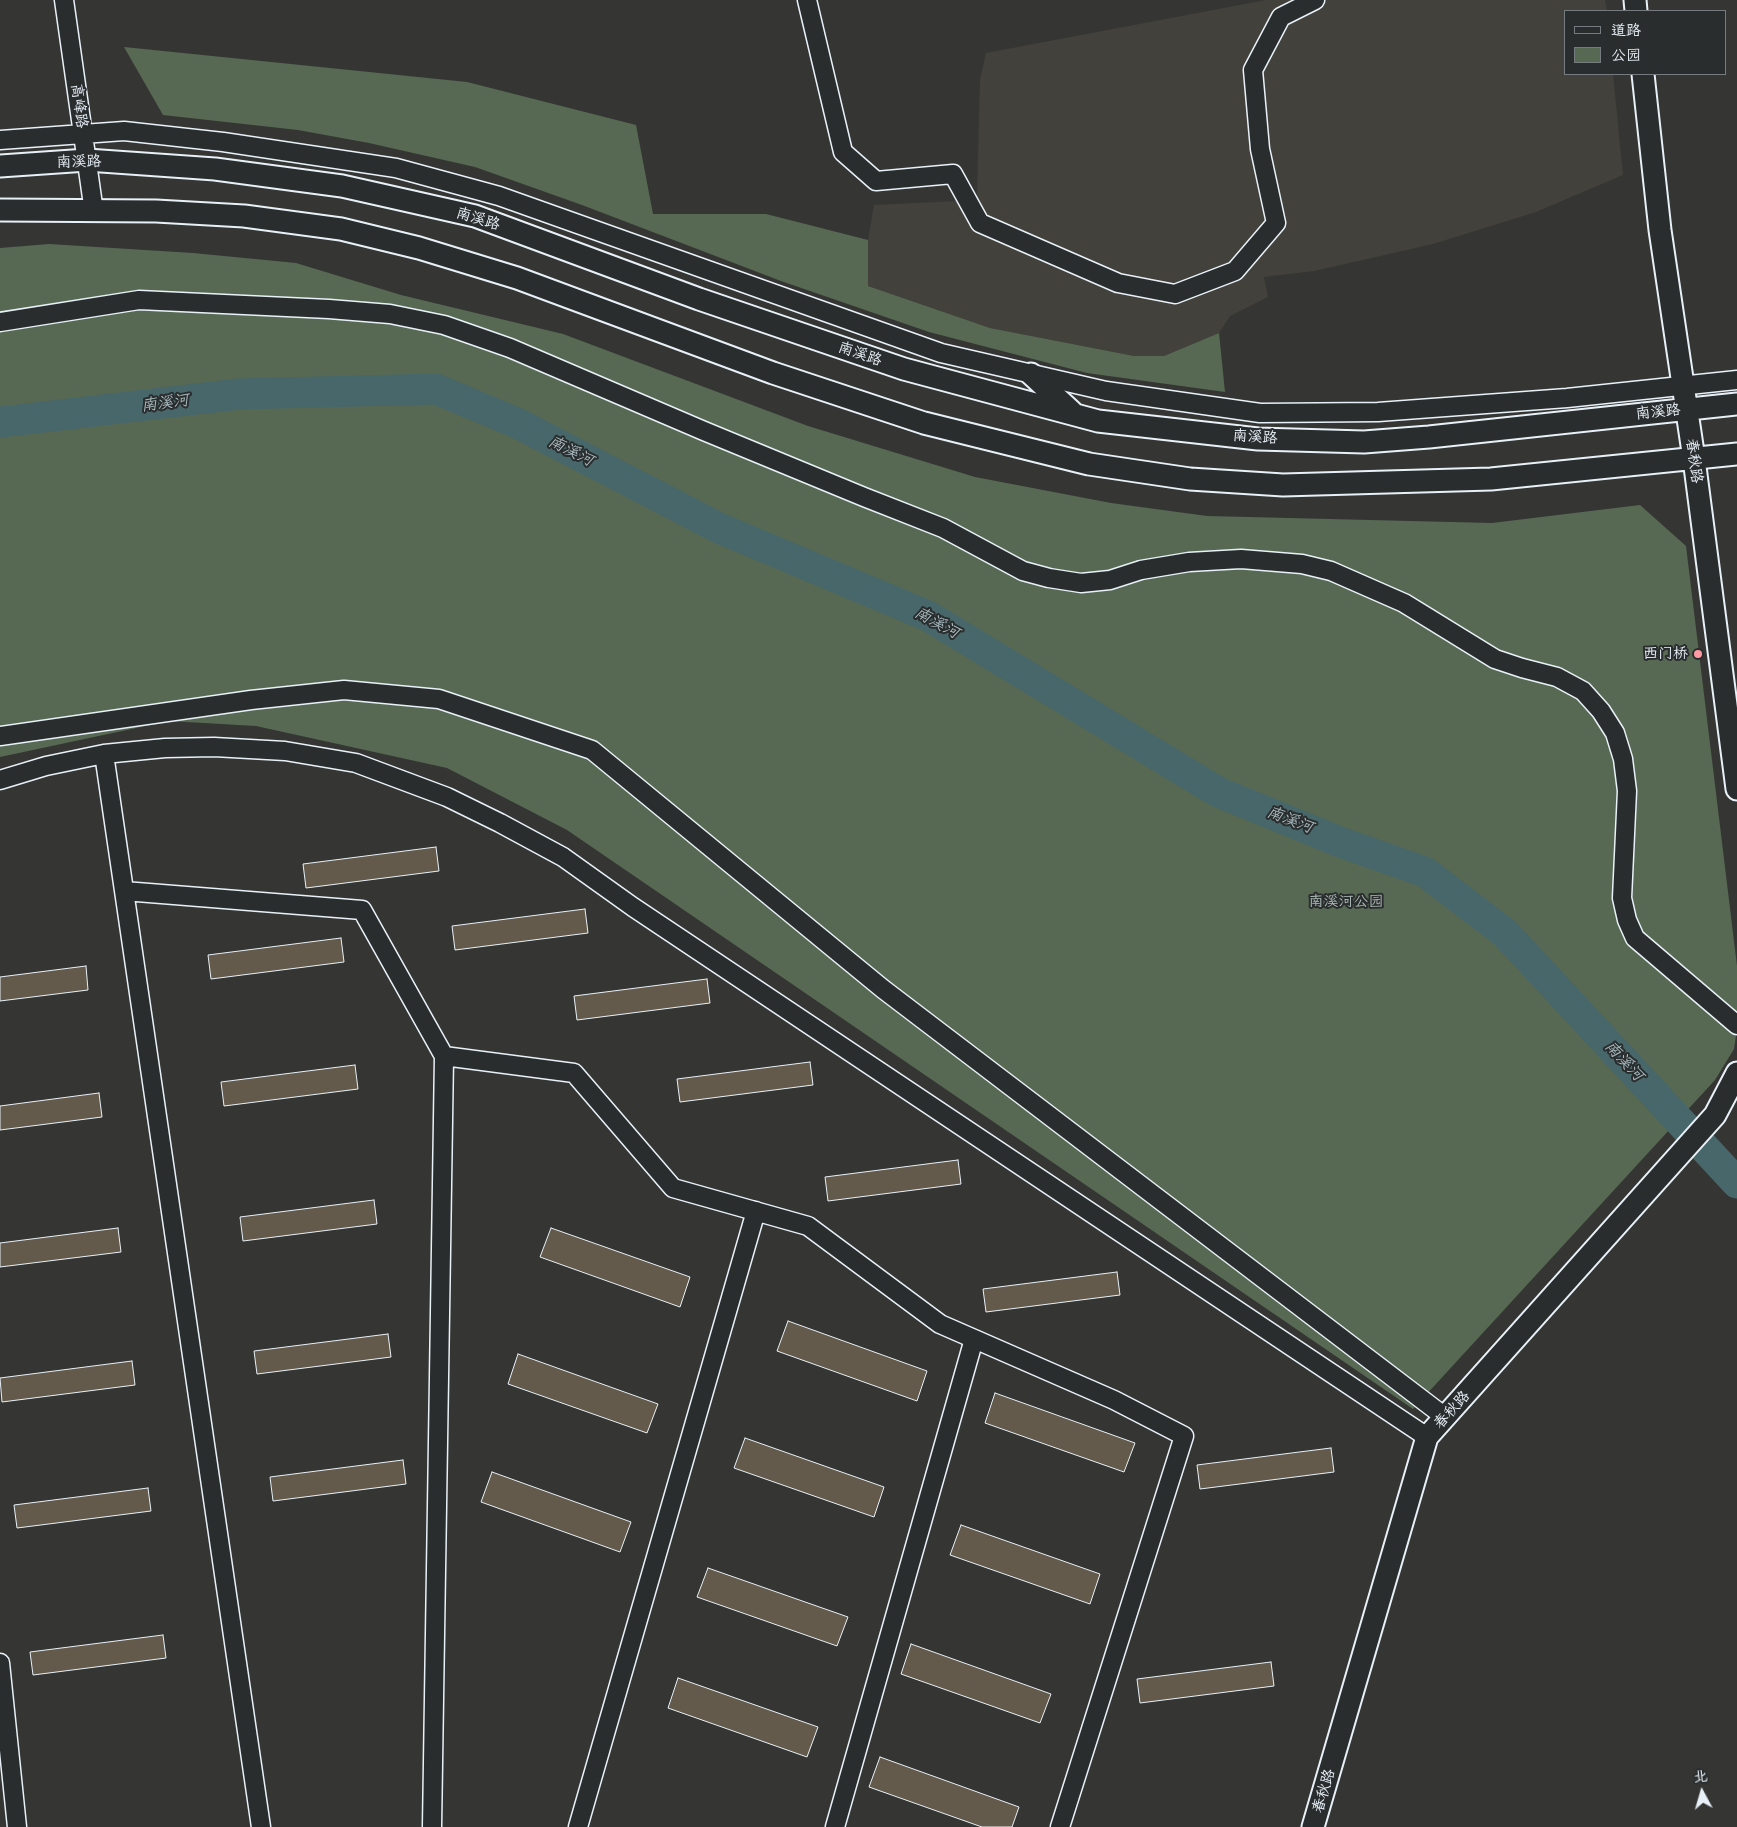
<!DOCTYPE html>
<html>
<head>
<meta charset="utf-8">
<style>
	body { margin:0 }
	#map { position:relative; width:1737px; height:1827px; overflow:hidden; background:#353634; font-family:"Comic Neue","LXGW WenKai TC",sans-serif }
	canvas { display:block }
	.legend { position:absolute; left:1564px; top:10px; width:162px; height:65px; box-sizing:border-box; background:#2a2d2e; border:1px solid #767b7f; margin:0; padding:6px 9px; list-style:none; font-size:15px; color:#e8f1f8 }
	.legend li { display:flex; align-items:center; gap:10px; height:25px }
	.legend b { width:25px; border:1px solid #767b7f }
	.north { position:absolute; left:1677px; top:1767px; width:50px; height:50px; -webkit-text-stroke:4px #2a2d2e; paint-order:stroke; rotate:354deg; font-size:14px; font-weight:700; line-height:20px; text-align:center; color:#e8f1f8 }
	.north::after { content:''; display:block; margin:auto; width:18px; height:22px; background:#e8f1f8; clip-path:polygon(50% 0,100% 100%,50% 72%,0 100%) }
</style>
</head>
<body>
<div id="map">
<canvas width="1737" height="1827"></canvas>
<ul class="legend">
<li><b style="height:6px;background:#2a2d2e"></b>道路</li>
<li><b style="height:14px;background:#576953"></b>公园</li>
</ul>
<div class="north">北</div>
</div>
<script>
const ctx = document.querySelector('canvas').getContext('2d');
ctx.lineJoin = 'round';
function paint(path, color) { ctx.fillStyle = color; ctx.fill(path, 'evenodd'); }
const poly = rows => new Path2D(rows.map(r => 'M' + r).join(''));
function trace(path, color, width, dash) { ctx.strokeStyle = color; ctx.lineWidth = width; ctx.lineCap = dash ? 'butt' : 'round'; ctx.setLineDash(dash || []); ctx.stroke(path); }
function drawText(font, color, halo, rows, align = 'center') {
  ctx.font = font + ' "Comic Neue","LXGW WenKai TC",sans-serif'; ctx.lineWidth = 4; ctx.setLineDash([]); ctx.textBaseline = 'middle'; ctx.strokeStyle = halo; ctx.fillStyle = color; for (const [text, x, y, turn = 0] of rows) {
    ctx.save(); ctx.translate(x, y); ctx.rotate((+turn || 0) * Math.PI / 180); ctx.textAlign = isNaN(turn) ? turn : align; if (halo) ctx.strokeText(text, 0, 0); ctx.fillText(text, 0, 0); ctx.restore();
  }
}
paint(poly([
	[1266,0,1605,0,1607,11,1566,11,1566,74,1613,74,1623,175,1536,212,1433,244,1314,271,1264,277,1268,297,1230,316,1219,333,1164,356,1134,356,990,328,868,286,868,240,874,205,977,200,980,79,986,53]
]), '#43413b');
paint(poly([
	[124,47,467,82,636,125,653,214,766,214,868,240,868,286,990,328,1134,356,1164,356,1219,333,1225,392,1087,373,929,332,781,281,582,205,475,167,369,143,298,130,163,115],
	[49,244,193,253,296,263,401,295,563,334,808,426,975,477,1111,503,1207,516,1492,523,1640,505,1686,546,1737,966,1737,1029,1734,1049,1715,1080,1413,1409,567,830,447,768,256,726,169,721,0,757,0,248]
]), '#576953');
trace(poly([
	[0,422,239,394,436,389,517,423,719,528,928,616,1218,792,1340,842,1425,872,1505,933,1737,1183]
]), '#48676a', 31);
const building = poly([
	[436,847,439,871,306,888,303,864,436,847],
	[585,909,588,933,455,950,452,926,585,909],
	[341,938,344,962,211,979,208,955,341,938],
	[86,966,88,990,0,1001,0,977,86,966],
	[707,979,710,1003,577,1020,574,996,707,979],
	[810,1062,813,1085,680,1102,677,1079,810,1062],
	[355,1065,358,1089,224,1106,221,1082,355,1065],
	[99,1093,102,1117,0,1130,0,1106,99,1093],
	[958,1160,961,1184,828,1201,825,1177,958,1160],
	[374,1200,377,1224,243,1241,240,1217,374,1200],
	[118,1228,121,1252,0,1267,0,1243,118,1228],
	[551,1228,690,1277,680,1307,540,1257,551,1228],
	[1117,1272,1120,1295,986,1312,983,1289,1117,1272],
	[788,1321,927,1371,917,1401,777,1351,788,1321],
	[388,1334,391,1357,257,1374,254,1351,388,1334],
	[518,1354,658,1404,647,1433,508,1384,518,1354],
	[132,1361,135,1385,2,1402,0,1378,132,1361],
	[995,1393,1135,1443,1124,1472,985,1423,995,1393],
	[745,1438,884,1487,874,1517,734,1468,745,1438],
	[1331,1448,1334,1472,1200,1489,1197,1465,1331,1448],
	[403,1460,406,1484,273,1501,270,1477,403,1460],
	[492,1472,631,1522,620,1552,481,1502,492,1472],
	[148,1488,151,1511,17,1528,14,1505,148,1488],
	[961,1525,1100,1574,1090,1604,950,1555,961,1525],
	[708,1568,848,1617,837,1646,697,1597,708,1568],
	[163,1635,166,1658,33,1675,30,1652,163,1635],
	[911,1644,1051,1694,1040,1723,901,1674,911,1644],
	[1271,1662,1274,1686,1140,1703,1137,1679,1271,1662],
	[678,1678,818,1727,807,1757,668,1708,678,1678],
	[880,1757,1019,1807,1012,1827,982,1827,869,1787,880,1757]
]);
paint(building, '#635a4b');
trace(building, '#e8f1f8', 1);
const minor = poly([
	[64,0,94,212],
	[807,0,843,152,876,181,953,174,980,223,1118,283,1175,294,1235,271,1276,223,1260,149,1253,70,1281,17,1315,0],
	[0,140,124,131,223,142,396,168,499,196,941,353,1106,391,1260,413,1378,412,1567,398,1737,380],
	[0,322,139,300,329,309,390,314,444,325,510,348,704,431,864,497,943,528,1023,571,1049,578,1081,583,1110,580,1141,570,1189,562,1241,559,1302,564,1331,571,1404,603,1495,659,1522,668,1557,677,1583,691,1601,711,1615,733,1623,759,1627,791,1622,898,1627,920,1635,938,1737,1025],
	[0,736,251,700,344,690,439,699,592,750,883,989,1445,1417],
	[104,754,261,1827],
	[0,780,46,766,104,754,165,748,214,747,285,751,356,763,447,797,500,823,563,857,633,907,1427,1437],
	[124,891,362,910,444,1056,574,1073,673,1188,808,1226,940,1324,1114,1400,1184,1436,1060,1827],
	[0,1663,17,1827],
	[432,1827,444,1056],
	[578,1827,756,1211],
	[835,1827,974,1339]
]);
const major = poly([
	[1635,0,1636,11],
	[1643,74,1660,230,1694,459,1737,789],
	[0,166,87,160,215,169,342,186,475,216,699,299,904,369,1098,421,1258,439,1364,442,1429,437,1737,404],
	[0,210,156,211,244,216,341,229,419,248,517,278,773,373,924,423,1089,464,1190,479,1283,485,1491,479,1737,454],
	[1031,374,1072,412],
	[1313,1827,1427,1437,1715,1115,1737,1073]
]);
trace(minor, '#e8f1f8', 21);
trace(major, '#e8f1f8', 25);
trace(minor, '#2a2d2e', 18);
trace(major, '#2a2d2e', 21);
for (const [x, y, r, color] of [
	[1698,654,5,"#ff9aa2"]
]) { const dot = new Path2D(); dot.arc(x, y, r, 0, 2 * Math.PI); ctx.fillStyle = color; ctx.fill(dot); trace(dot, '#2a2d2e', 2); }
drawText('15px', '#e8f1f8', '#2a2d2e', [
	["高峰路",79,106,82],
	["南溪路",79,162,-1],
	["南溪路",478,219,17],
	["南溪路",860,354,19],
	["南溪路",1658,412,-6],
	["南溪路",1255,437,4],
	["春秋路",1694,461,82],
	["春秋路",1452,1410,-48],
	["春秋路",1324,1791,-74]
]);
drawText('15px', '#e8f1f8', '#2a2d2e', [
	["西门桥",1688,654]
], 'right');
drawText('15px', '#aebbb6', '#2a2d2e', [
	["南溪河公园",1346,902]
]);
drawText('italic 16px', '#a8babf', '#2a2d2e', [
	["南溪河",165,403,-7],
	["南溪河",571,451,27],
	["南溪河",937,623,29],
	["南溪河",1290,820,21],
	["南溪河",1624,1061,47]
]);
</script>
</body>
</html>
